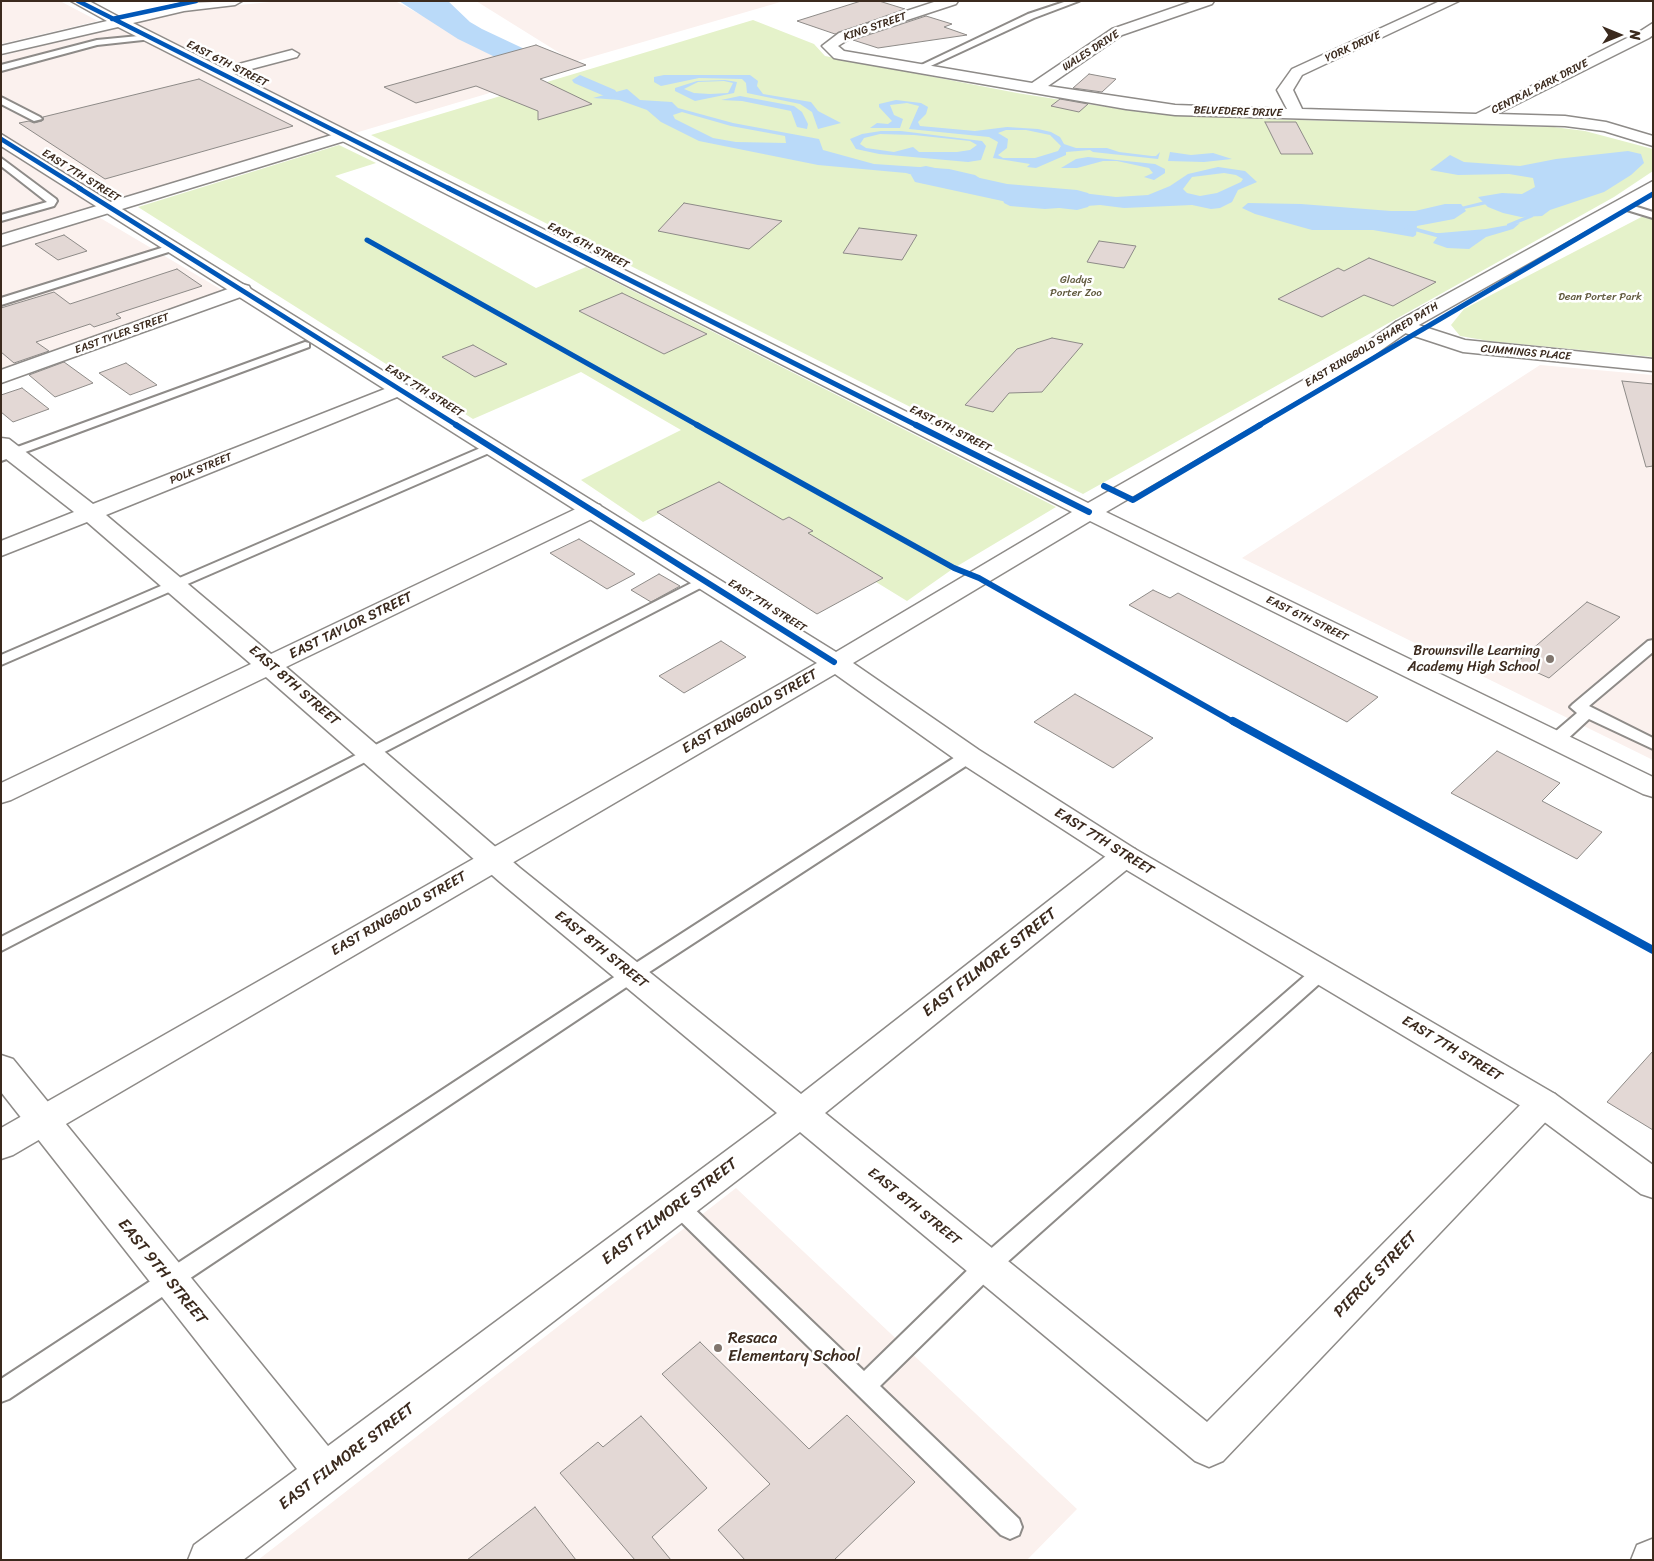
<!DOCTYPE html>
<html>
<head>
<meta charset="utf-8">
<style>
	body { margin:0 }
	#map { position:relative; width:1654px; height:1561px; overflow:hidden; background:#fff; font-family:Sriracha,sans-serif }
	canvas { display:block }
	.frame { position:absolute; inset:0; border:2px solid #3b2a1e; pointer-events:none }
	.north { position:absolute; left:1594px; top:10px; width:50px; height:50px; -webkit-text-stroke:4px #fff; paint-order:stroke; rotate:90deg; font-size:14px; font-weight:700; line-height:20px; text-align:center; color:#3b2a1e }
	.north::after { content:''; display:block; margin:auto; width:18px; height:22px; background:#3b2a1e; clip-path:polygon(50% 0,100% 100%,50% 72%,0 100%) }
</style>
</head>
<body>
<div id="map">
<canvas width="1654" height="1561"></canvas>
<div class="frame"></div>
<div class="north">N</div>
</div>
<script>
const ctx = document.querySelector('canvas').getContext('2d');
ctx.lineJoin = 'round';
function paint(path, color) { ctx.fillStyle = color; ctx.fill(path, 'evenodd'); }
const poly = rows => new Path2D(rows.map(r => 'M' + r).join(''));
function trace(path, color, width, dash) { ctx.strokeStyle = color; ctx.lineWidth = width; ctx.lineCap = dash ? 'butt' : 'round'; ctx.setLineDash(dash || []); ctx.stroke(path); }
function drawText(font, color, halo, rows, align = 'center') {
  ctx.font = font + ' Sriracha,sans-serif'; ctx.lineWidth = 5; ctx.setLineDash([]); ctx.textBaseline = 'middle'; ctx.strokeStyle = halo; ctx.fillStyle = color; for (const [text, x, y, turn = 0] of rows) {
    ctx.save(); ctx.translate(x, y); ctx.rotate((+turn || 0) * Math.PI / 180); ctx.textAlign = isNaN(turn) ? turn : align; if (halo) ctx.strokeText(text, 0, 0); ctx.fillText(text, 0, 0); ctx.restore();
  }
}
paint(poly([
	[1,1,60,1,98,21,1,44],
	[281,1,395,1,540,78,345,136,97,216,222,290,1,370,1,56,176,11],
	[476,1,784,1,574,62],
	[1540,365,1653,375,1653,760,1242,558],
	[736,1188,1077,1509,1027,1560,258,1560]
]), '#fbf1ee');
paint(poly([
	[753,20,814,44,825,56,1017,93,1132,111,1227,118,1554,127,1585,131,1653,149,1653,171,1614,197,1083,494,371,135],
	[339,145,376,163,335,176,536,288,586,267,1056,507,954,568,907,601,716,484,643,522,581,480,681,430,581,372,473,419,138,207],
	[1653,211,1653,357,1489,341,1460,336,1451,325,1464,309]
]), '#e5f2ca');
paint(poly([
	[399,1,448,1,470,22,482,29,533,53,495,57,458,39],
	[664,75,750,75,758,81,757,86,763,94,811,102,818,111,841,123,818,129,812,112,800,104,747,93,746,83,742,79,699,78,661,86,654,82,654,77],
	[725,80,737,82,734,93,695,101,675,91,675,88,697,81],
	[724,81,733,83,728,93,710,94,694,93,684,89,698,82],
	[627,89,640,100,672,102,678,108,733,123,819,139,823,150,874,164,949,169,975,175,997,190,991,198,906,173,818,165,699,141,661,122,647,110,619,100,593,98],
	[682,112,731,126,785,136,786,143,736,142,713,138,675,119,673,115],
	[740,96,794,106,802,112,808,124,807,129,797,127,791,111,742,101,721,100],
	[896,100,921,103,928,107,926,114,918,122,920,126,975,131,1007,127,1038,129,1051,132,1060,137,1064,144,1076,148,1107,148,1119,152,1152,156,1156,156,1160,152,1158,159,1093,152,1090,150,1066,152,1066,155,1036,168,1027,167,1030,164,993,158,998,142,989,137,909,129,919,106,907,103,890,105,894,115,903,119,900,128,870,128,877,123,888,124,892,121,879,107,879,104],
	[1006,130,1026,130,1050,135,1061,146,1058,151,1035,158,1003,158,998,155,1007,148,1008,139,998,133],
	[881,131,901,131,982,141,986,146,981,160,968,162,879,154,856,149,850,139,862,134],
	[880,134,914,135,970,141,977,145,970,150,957,152,919,152,913,147,894,152,866,148,860,144,864,138],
	[1628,151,1641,154,1644,163,1631,175,1604,192,1550,210,1542,216,1521,217,1503,213,1488,207,1478,197,1502,193,1522,194,1535,187,1533,178,1509,174,1458,175,1430,170,1450,155,1464,162,1520,166,1556,159],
	[1170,152,1191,155,1213,153,1232,159,1204,162,1168,161],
	[1088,157,1155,164,1165,169,1165,173,1154,180,1144,177,1153,173,1149,168,1117,161,1103,161,1077,168,1061,168,1076,159],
	[1218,167,1245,171,1257,182,1238,190,1232,202,1220,208,1211,209,1192,205,1124,208,1100,205,1045,209,1010,206,1004,203,1003,200,1011,188,1023,186,1116,197,1148,195,1170,186,1188,174],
	[1224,173,1236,175,1243,179,1241,182,1217,193,1200,196,1187,193,1183,189,1192,177],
	[1248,203,1301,204,1391,211,1415,211,1445,204,1461,204,1466,211,1454,219,1417,226,1416,235,1413,237,1373,230,1312,230,1255,214,1242,208],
	[1520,223,1513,229,1486,237,1469,249,1447,248,1433,243,1440,233,1486,229]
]), '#badaf9');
paint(poly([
	[1485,201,1488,203,1487,204,1464,209,1461,207,1485,201],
	[1534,204,1537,206,1533,217,1511,226,1507,226,1507,224,1529,215,1531,206,1534,204],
	[1406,225,1436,233,1447,233,1450,235,1447,237,1436,237,1404,228,1403,227,1406,225]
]), '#badaf9');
paint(poly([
	[580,75,615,90,617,93,615,96,609,98,574,83,572,80,580,75]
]), '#badaf9');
paint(poly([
	[926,166,1007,184,1077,190,1088,193,1093,200,1088,207,1077,210,1007,202,915,182,911,175,915,168,926,166]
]), '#badaf9');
const building = poly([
	[861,1,879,1,905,9,835,34,797,21,861,1],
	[926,16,952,24,944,27,967,35,878,48,853,40,926,16],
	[536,45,586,65,540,79,592,104,538,120,538,111,476,86,416,103,384,87,536,45],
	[1089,74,1116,79,1102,92,1073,88,1089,74],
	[199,79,293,126,105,179,19,123,29,121,34,123,42,121,43,117,199,79],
	[1060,99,1088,104,1079,112,1051,106,1060,99],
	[1265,122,1296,122,1313,154,1281,154,1265,122],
	[684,203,782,221,749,249,658,231,684,203],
	[859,228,917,235,902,260,843,253,859,228],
	[64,235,87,251,58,260,35,244,64,235],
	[1099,241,1136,246,1124,268,1087,262,1099,241],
	[1369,258,1436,282,1393,306,1364,295,1322,317,1278,299,1338,268,1344,271,1369,258],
	[177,269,202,286,116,314,121,318,94,327,90,324,36,342,49,351,14,363,1,352,1,308,54,292,70,304,177,269],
	[622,293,707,334,664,354,579,311,622,293],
	[1052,338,1083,344,1042,392,1009,393,993,412,965,405,1017,349,1052,338],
	[473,345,507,364,475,377,442,357,473,345],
	[64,362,93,383,55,397,29,375,64,362],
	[126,363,157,385,130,395,99,373,126,363],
	[1622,381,1653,384,1653,466,1646,467,1622,381],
	[22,388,49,409,13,422,1,412,1,395,22,388],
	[719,482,783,520,789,517,813,531,808,533,883,578,817,614,657,512,719,482],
	[579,539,635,574,607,589,550,553,579,539],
	[659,574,680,586,651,602,631,590,659,574],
	[1153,590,1170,598,1178,593,1378,697,1347,722,1129,605,1153,590],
	[1587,602,1620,617,1549,678,1516,663,1587,602],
	[721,641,746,657,684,693,659,676,721,641],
	[1075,694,1153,738,1113,768,1034,722,1075,694],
	[1497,751,1560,783,1542,801,1602,832,1577,859,1451,793,1497,751],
	[1653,1051,1653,1130,1607,1102,1653,1051],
	[700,1342,809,1449,847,1415,915,1482,834,1560,745,1560,718,1530,770,1484,662,1374,700,1342],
	[641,1416,707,1488,652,1537,671,1560,635,1560,560,1473,598,1442,603,1447,641,1416],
	[535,1507,576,1560,467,1560,535,1507]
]);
paint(building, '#e3d8d5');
trace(building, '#8e8b88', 1);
const lane = poly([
	[1067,1,1079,1,1034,18,922,70,915,68,1028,14,1067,1],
	[149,35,153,37,152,39,97,45,1,71,1,65,97,40,149,35],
	[1,97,40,117,42,119,34,121,1,104,1,97],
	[1,158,56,199,57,201,54,206,1,221,1,215,47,202,1,166,1,158],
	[1621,202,1653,212,1653,218,1617,207,1616,205,1621,202],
	[174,244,178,245,178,249,1,305,1,298,174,244],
	[305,342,309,343,309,347,1,461,1,453,305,342],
	[492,443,498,447,496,450,1,665,1,655,492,443],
	[705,576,712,580,710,583,1,951,1,937,705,576],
	[1653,640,1653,652,1589,706,1653,738,1653,749,1589,719,1561,745,1549,745,1547,741,1549,737,1577,713,1570,707,1573,704,1648,641,1653,640],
	[969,751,975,752,977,756,975,760,637,980,9,1399,1,1402,1,1379,625,970,963,752,969,751],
	[1321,965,1327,967,1330,972,1327,977,995,1273,880,1386,1019,1519,1022,1527,1019,1535,1010,1539,1001,1535,671,1212,668,1206,671,1200,678,1197,685,1200,864,1371,979,1259,1315,967,1321,965]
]);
const street = poly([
	[937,1,958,1,956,4,849,39,838,46,844,51,1032,83,1112,29,1193,1,1214,1,1212,4,1122,35,1048,86,1175,105,1287,109,1277,90,1292,69,1440,1,1459,1,1302,75,1293,90,1302,109,1476,114,1639,32,1653,23,1653,35,1649,38,1497,114,1565,116,1606,122,1653,136,1653,146,1604,131,1565,126,1175,115,1126,109,839,59,834,58,822,46,839,33,937,1],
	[292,50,299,54,297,57,221,77,214,73,216,70,292,50],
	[345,131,351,133,353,136,351,139,1,246,1,235,345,131],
	[242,284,249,286,251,290,249,294,1,383,1,370,242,284],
	[1403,320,1465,340,1653,359,1653,371,1463,352,1396,330,1393,326,1396,322,1403,320],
	[400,383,407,385,410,389,407,393,106,515,271,654,584,505,592,503,600,505,603,510,600,515,286,667,520,868,801,1094,1115,849,1125,846,1135,849,1139,856,1135,863,825,1113,1207,1422,1531,1094,1543,1090,1555,1094,1560,1103,1555,1112,1223,1461,1209,1467,1195,1461,800,1132,243,1560,188,1560,194,1545,297,1469,1,1092,1,1055,13,1059,328,1446,777,1113,500,882,266,677,11,800,1,803,1,783,251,664,87,522,1,556,1,541,74,512,1,455,1,438,9,439,93,504,400,383]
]);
const secondary = poly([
	[71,1,89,1,121,18,184,3,242,1,235,5,184,11,133,23,1088,503,1356,350,1396,322,1653,181,1653,193,1410,330,1370,358,1106,512,1653,777,1653,797,1643,794,1090,521,853,663,979,750,1135,849,1555,1094,1653,1165,1653,1198,1641,1194,1531,1112,1115,863,959,762,835,674,13,1155,1,1159,1,1128,817,663,1,146,1,134,836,652,1072,512,118,27,1,54,1,46,107,21,71,1],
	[1652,1539,1653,1560,1631,1560,1637,1545,1652,1539]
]);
trace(lane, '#8e8b88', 4);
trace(street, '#8e8b88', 3);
trace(secondary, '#8e8b88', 3);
paint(lane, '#fff');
paint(street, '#fff');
paint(secondary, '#fff');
trace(poly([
	[78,1,450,189],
	[112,19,196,1],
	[1,139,81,189]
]), '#0057b8', 4.5);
trace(poly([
	[79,188,458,426],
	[448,188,918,426],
	[367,240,699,426],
	[1258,426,1653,194]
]), '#0057b8', 5);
trace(poly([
	[456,425,834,662],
	[697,425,954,568,979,578,1235,723],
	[916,425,1089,512],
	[1104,486,1133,500,1260,425]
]), '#0057b8', 6);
trace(poly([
	[1233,721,1653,950]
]), '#0057b8', 8);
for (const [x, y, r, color] of [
	[1550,659,5,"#80756d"],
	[718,1348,5,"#80756d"]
]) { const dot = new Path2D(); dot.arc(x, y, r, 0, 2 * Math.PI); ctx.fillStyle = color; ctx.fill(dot); trace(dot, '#fff', 2); }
drawText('11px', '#3b2a1e', '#fff', [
	["KING STREET",875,27,-19],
	["YORK DRIVE",1353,47,-24],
	["WALES DRIVE",1091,51,-33],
	["EAST 6TH STREET",227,64,27],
	["CENTRAL PARK DRIVE",1540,87,-27],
	["BELVEDERE DRIVE",1238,112,2],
	["EAST 7TH STREET",81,176,32],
	["EAST 6TH STREET",588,246,27],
	["EAST TYLER STREET",122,334,-20],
	["EAST RINGGOLD SHARED PATH",1372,345,-31],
	["CUMMINGS PLACE",1526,353,5],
	["EAST 7TH STREET",424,391,32],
	["EAST 6TH STREET",950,429,27],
	["POLK STREET",201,469,-22],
	["EAST 7TH STREET",767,606,32],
	["EAST 6TH STREET",1307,619,26]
]);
drawText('11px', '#605a3e', '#fff', [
	["Gladys",1076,280],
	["Porter Zoo",1076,293],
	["Dean Porter Park",1600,297]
]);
drawText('14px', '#3b2a1e', '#fff', [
	["EAST TAYLOR STREET",351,626,-26],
	["EAST 8TH STREET",294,686,41],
	["EAST RINGGOLD STREET",750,712,-30],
	["EAST 7TH STREET",1104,842,32],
	["EAST RINGGOLD STREET",399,914,-30],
	["EAST 8TH STREET",601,950,39],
	["EAST 7TH STREET",1452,1049,31],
	["EAST 8TH STREET",914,1207,39]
]);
drawText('14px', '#3b2a1e', '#fff', [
	["Brownsville Learning",1540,651],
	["Academy High School",1540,667]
], 'right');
drawText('16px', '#3b2a1e', '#fff', [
	["EAST FILMORE STREET",990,963,-38],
	["EAST FILMORE STREET",670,1212,-37],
	["EAST 9TH STREET",162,1272,51],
	["PIERCE STREET",1376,1275,-46],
	["EAST FILMORE STREET",347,1457,-37]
]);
drawText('16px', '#3b2a1e', '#fff', [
	["Resaca",728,1339],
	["Elementary School",728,1357]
], 'left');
</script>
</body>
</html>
